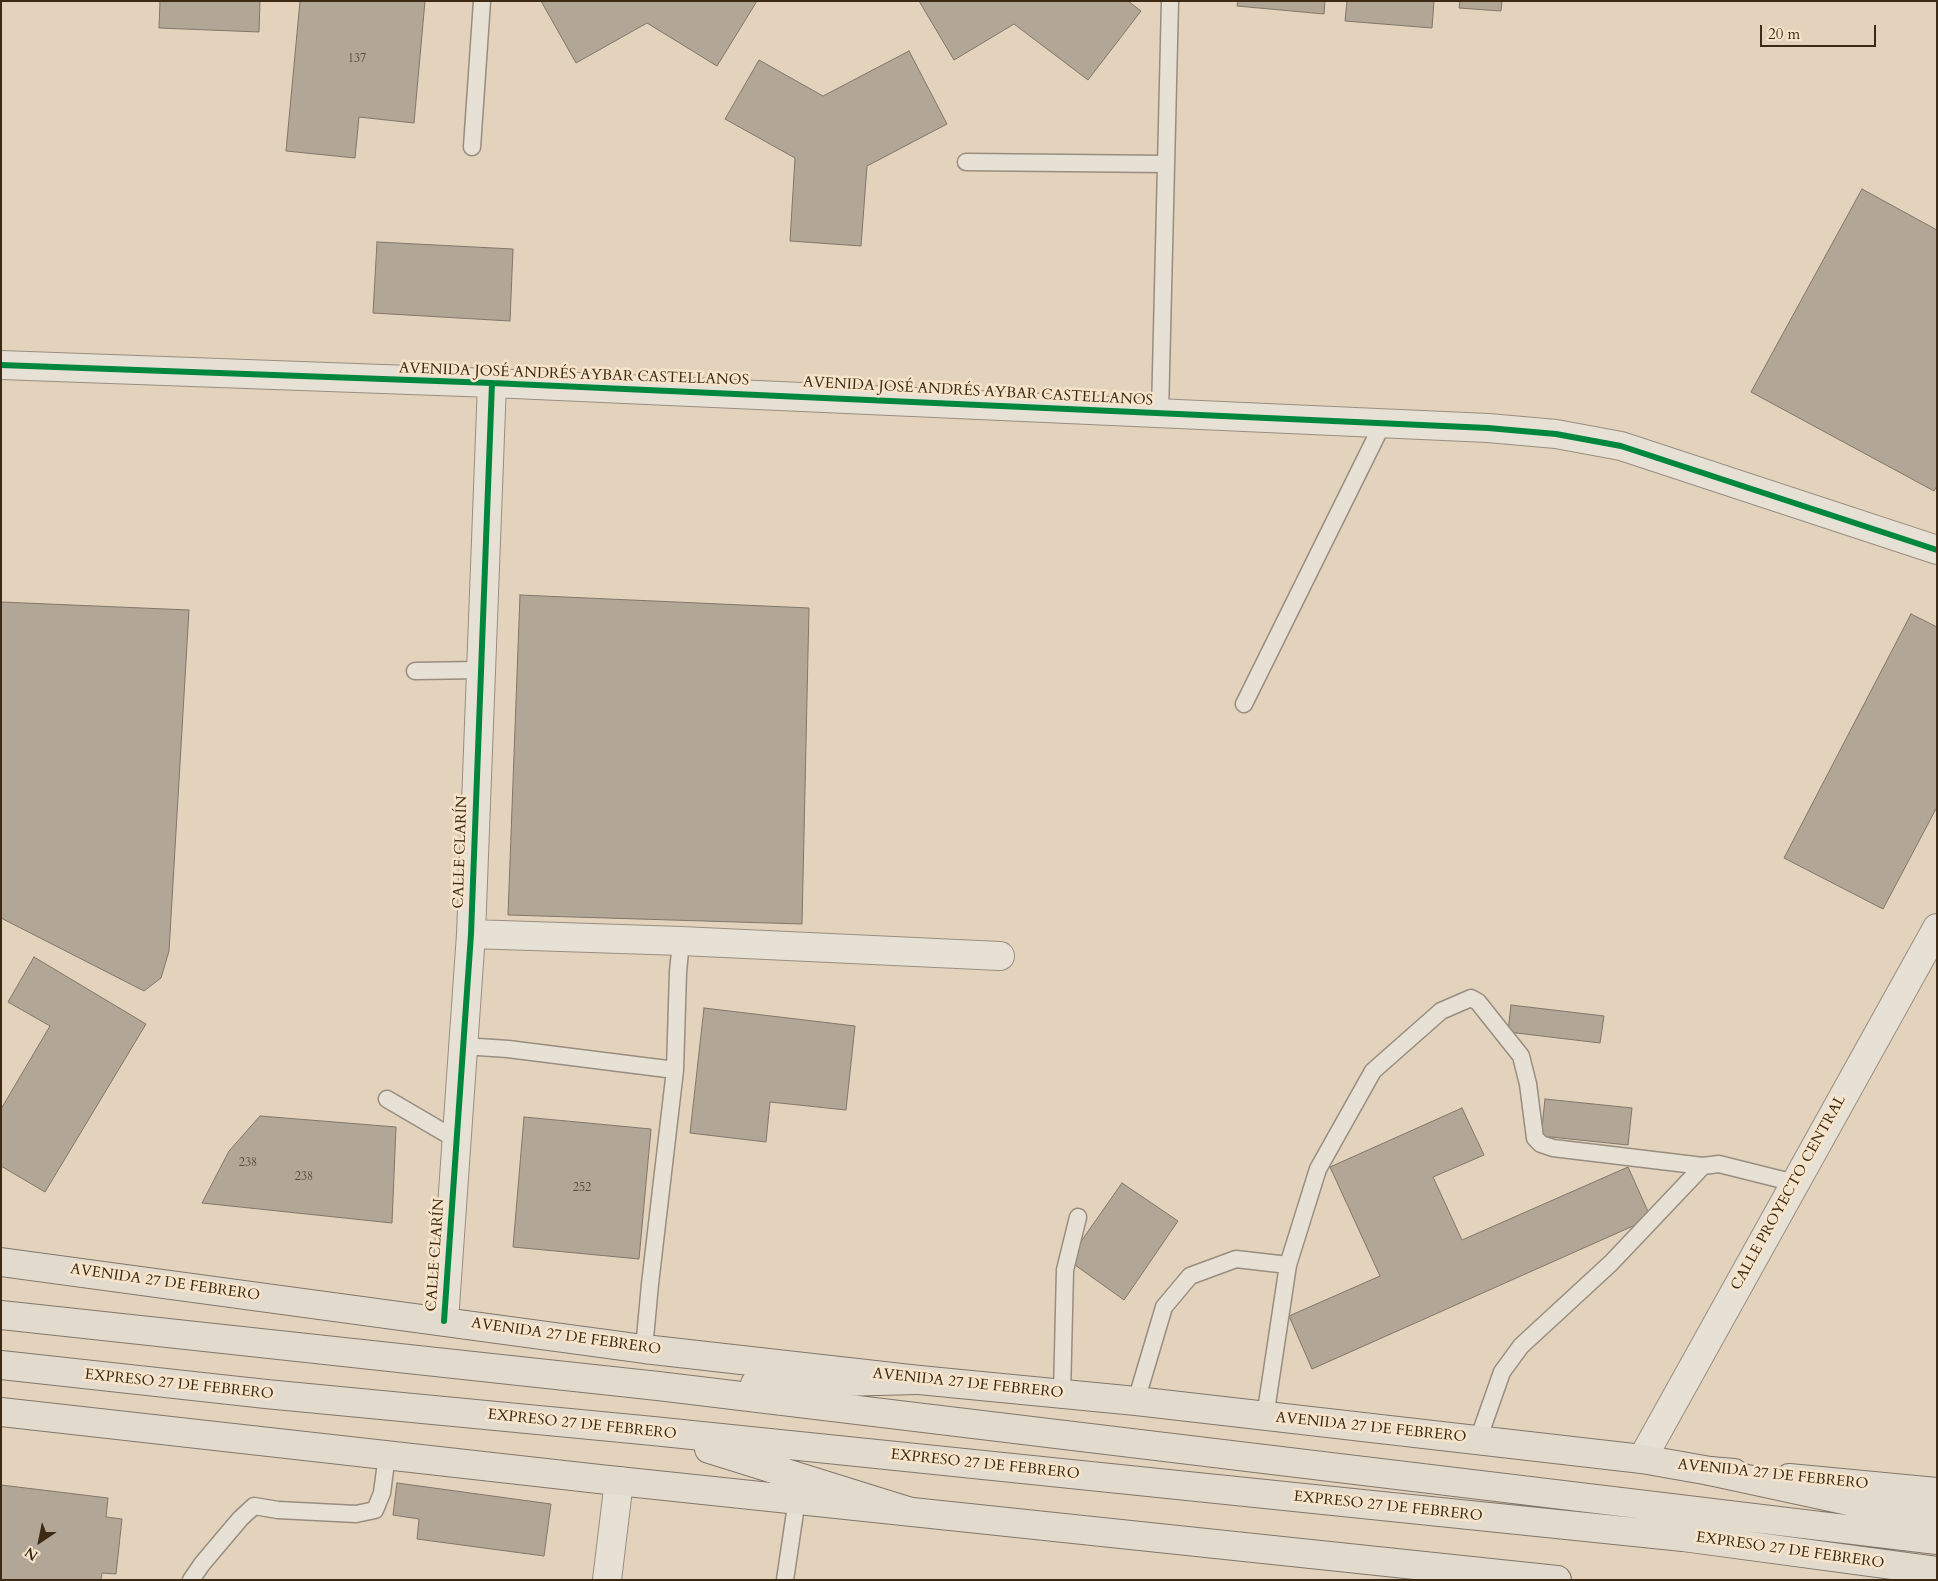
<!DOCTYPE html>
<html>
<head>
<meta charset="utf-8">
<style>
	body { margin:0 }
	#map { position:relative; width:1938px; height:1581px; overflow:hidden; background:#e3d3bd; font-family:Cardo,serif }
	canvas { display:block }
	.frame { position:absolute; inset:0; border:2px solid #3c2a15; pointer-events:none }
	.north { position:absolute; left:15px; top:1516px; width:50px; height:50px; -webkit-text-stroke:4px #f7e4ca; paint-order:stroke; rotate:214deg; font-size:14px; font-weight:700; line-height:20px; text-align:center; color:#3c2a15 }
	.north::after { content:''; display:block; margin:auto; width:18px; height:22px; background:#3c2a15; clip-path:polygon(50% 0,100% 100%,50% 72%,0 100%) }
	.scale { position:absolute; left:1760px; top:25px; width:116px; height:22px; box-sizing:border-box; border:2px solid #3c2a15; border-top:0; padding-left:6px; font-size:15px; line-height:18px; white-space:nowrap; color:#3c2a15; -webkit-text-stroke:4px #f7e4ca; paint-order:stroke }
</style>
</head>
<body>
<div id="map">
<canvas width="1938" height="1581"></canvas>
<div class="frame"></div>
<div class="north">N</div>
<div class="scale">20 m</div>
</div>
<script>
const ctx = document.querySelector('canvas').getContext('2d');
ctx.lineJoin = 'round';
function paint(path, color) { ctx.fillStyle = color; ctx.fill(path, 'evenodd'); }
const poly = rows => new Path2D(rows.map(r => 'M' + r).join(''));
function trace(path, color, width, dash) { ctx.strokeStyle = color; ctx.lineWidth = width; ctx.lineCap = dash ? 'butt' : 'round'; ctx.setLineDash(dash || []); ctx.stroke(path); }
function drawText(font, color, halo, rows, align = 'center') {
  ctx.font = font + ' Cardo,serif'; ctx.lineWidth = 5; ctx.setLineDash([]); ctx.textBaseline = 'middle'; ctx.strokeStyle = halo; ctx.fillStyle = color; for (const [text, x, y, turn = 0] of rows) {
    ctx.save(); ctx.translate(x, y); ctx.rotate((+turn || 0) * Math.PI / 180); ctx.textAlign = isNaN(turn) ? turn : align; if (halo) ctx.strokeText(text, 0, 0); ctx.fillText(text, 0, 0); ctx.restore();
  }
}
const building = poly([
	[160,1,260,1,259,32,159,28,160,1],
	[300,1,425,1,414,123,359,117,355,158,286,151,300,1],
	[541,1,757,1,717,66,647,23,576,63,541,1],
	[919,1,1128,1,1141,11,1088,80,1014,24,954,60,919,1],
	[1238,1,1325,1,1324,14,1237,6,1238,1],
	[1347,1,1434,1,1432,28,1345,21,1347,1],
	[1460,1,1502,1,1501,11,1459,8,1460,1],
	[909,51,947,124,867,166,861,246,790,241,795,158,725,119,759,60,823,96,909,51],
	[1862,189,1937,230,1937,486,1934,491,1751,392,1862,189],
	[377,242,513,249,510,321,373,313,377,242],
	[520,595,809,608,802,924,508,915,520,595],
	[1,602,189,610,169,951,161,978,144,991,1,918,1,602],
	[1911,614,1937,627,1937,807,1883,909,1784,858,1911,614],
	[34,957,146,1024,45,1192,1,1166,1,1109,50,1026,8,1002,34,957],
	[1511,1005,1604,1016,1600,1043,1508,1032,1511,1005],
	[704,1008,855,1026,846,1110,770,1102,766,1142,690,1133,704,1008],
	[1545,1099,1632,1108,1628,1145,1541,1136,1545,1099],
	[1462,1108,1484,1155,1433,1177,1462,1240,1628,1167,1651,1218,1312,1369,1289,1316,1380,1276,1330,1167,1462,1108],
	[260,1116,396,1127,392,1223,202,1203,229,1151,260,1116],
	[524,1117,651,1129,639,1259,513,1247,524,1117],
	[1122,1183,1178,1221,1124,1300,1068,1260,1122,1183],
	[397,1483,551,1504,544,1556,417,1539,419,1519,393,1515,397,1483],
	[1,1485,108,1498,106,1517,122,1519,116,1574,102,1573,101,1580,1,1580,1,1485]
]);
paint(building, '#b2a696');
trace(building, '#807668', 1);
const lane = poly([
	[472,147,482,1],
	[966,162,1166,164],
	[1160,413,1170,1],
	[415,671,481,670],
	[1244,704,1383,423],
	[463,1046,508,1049,675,1070],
	[387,1099,457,1140],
	[644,1349,650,1284,675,1070,678,972,681,941],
	[1062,1394,1065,1270,1078,1217],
	[1136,1401,1164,1307,1190,1276,1236,1259,1288,1265],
	[1265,1417,1288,1265,1318,1169,1373,1071,1441,1011,1471,998,1478,1002,1521,1056,1528,1084,1535,1138,1541,1144,1553,1148,1703,1166],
	[1478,1440,1502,1372,1521,1346,1611,1263,1703,1166,1719,1164,1795,1183],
	[191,1580,202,1564,240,1519,254,1506,278,1510,356,1514,375,1510,382,1493,387,1455],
	[785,1580,797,1499]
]);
const street = poly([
	[1,365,492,383,1488,428,1556,434,1621,446,1937,550],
	[471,934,681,941,1000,956],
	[444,1321,471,934,492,383],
	[1642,1459,1937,928],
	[607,1580,619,1481]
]);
const primary = poly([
	[1,1262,644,1349,919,1380,1136,1401,1642,1459,1710,1471,1734,1473],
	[1,1412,599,1479,1557,1580],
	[1789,1478,1937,1492]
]);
const highway = poly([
	[1,1315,658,1386,1937,1540],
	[1,1365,266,1394,653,1431,1683,1537,1937,1571],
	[755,1384,919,1380],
	[709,1449,908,1511],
	[1710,1471,1937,1520]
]);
trace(lane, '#988d7e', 19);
trace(street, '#988d7e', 30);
trace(primary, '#807668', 30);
trace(highway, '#807668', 30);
trace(lane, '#e7e0d5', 16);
trace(street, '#e7e0d5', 28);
trace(primary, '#e3dace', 28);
trace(highway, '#e3dace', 28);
trace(poly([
	[1,365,492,383,1488,428,1556,434,1621,446,1937,550],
	[444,1321,471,934,492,383]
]), '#00873e', 6);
drawText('12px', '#5a4935', null, [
	["137",357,59],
	["238",248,1163],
	["238",304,1177],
	["252",582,1188]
]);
drawText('15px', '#3c2a15', '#f7e4ca', [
	["AVENIDA JOSÉ ANDRÉS AYBAR CASTELLANOS",574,375,2],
	["AVENIDA JOSÉ ANDRÉS AYBAR CASTELLANOS",978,392,3],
	["CALLE CLARÍN",461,852,-88],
	["CALLE PROYECTO CENTRAL",1789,1193,-61],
	["CALLE CLARÍN",436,1255,-86],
	["AVENIDA 27 DE FEBRERO",165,1283,8],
	["AVENIDA 27 DE FEBRERO",566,1337,8],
	["AVENIDA 27 DE FEBRERO",968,1384,6],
	["EXPRESO 27 DE FEBRERO",179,1385,6],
	["EXPRESO 27 DE FEBRERO",582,1425,6],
	["AVENIDA 27 DE FEBRERO",1371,1428,6],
	["EXPRESO 27 DE FEBRERO",985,1465,6],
	["AVENIDA 27 DE FEBRERO",1773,1475,6],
	["EXPRESO 27 DE FEBRERO",1388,1507,6],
	["EXPRESO 27 DE FEBRERO",1790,1551,8]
]);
</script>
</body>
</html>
